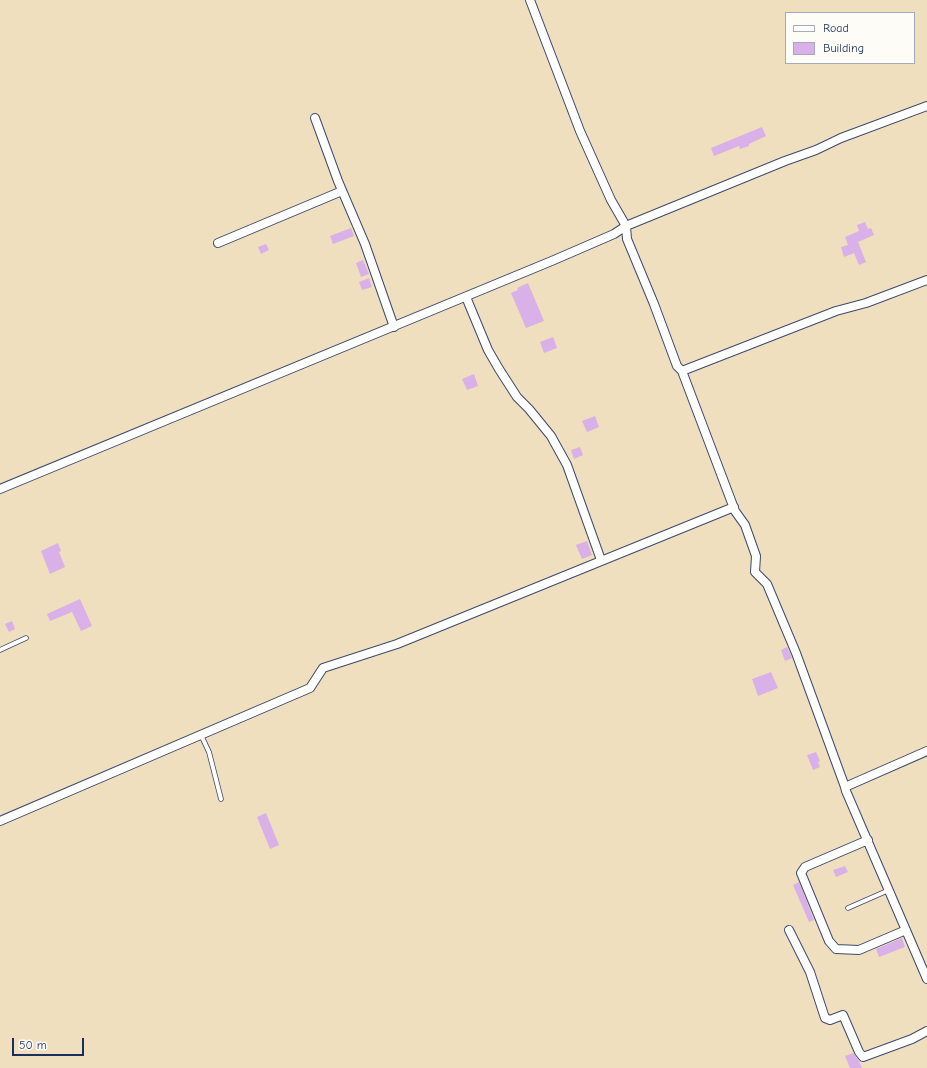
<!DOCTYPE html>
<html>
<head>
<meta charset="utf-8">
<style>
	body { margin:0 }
	#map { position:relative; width:927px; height:1068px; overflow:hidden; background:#efdfbf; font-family:"Comic Neue",sans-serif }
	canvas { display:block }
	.legend { position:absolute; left:785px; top:12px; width:130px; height:52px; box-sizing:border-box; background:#fdfcf7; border:1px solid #a3aaba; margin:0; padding:5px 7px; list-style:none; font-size:12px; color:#1b2f5e }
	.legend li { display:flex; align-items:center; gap:8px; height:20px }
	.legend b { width:20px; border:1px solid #a3aaba }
	.scale { position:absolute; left:12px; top:1038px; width:72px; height:18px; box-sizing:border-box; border:2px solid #1b2f5e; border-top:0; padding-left:5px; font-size:12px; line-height:14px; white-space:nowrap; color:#1b2f5e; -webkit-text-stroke:3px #fdfcf7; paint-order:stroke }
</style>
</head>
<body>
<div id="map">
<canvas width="927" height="1068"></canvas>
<ul class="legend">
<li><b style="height:5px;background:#fff"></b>Road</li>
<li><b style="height:11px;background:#d9b0e7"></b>Building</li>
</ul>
<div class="scale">50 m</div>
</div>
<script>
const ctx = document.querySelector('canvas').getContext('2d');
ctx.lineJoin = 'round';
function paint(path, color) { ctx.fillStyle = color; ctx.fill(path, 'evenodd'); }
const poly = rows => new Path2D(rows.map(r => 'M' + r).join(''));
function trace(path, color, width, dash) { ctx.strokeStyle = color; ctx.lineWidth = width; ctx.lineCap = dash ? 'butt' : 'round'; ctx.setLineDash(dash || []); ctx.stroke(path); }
paint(poly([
	[762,127,766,136,749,144,749,146,740,149,739,146,714,156,711,148],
	[865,222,868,229,871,228,874,235,858,242,866,262,859,265,854,253,844,257,841,247,848,245,845,237,859,231,857,225],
	[351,228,354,236,333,244,330,236],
	[266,244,269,250,261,254,258,247],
	[363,260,369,274,361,277,356,263],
	[369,278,372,287,362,290,359,282],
	[528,283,544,321,526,328,511,293,518,290,517,288],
	[553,337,557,348,544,353,540,342],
	[474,374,478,386,467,390,462,379],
	[595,416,599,427,587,432,582,421],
	[580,447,583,455,574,459,571,450],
	[587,541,592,555,582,559,576,545],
	[58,543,61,551,59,552,65,567,50,574,41,551],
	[80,599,92,626,81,631,72,612,50,621,47,614],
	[12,621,15,629,9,632,5,624],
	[787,647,792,658,785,661,781,650],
	[771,672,778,688,758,696,752,679],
	[816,752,820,761,818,762,820,767,813,770,807,755],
	[266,813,279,845,270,849,257,817],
	[845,866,848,872,836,877,833,870],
	[799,882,814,920,809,922,793,885],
	[902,938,905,947,879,957,876,949],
	[853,1053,859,1061,862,1068,850,1068,845,1056]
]), '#d9b0e7');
const lane = poly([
	[0,650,26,638],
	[201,735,209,752,221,799],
	[848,908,889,890]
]);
const street = poly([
	[530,0,580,131,611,200,626,226,627,239,654,304,677,366,682,371,735,511,745,525,756,556,755,572,767,584,796,653,845,787],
	[315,118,338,181,365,244,394,327],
	[218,243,342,191],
	[466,297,488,350,499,369,517,397,529,409,551,436,567,465,601,560],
	[682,371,836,311,866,303,927,280],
	[0,489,554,260,614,234,626,226,785,161,816,150,841,138,927,106],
	[927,751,845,787,846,791,927,979],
	[0,821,310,688,323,668,397,644,734,507],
	[868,840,805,867,801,873,829,941,836,949,859,950,906,930],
	[789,930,810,972,825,1018,830,1020,843,1015,859,1052,863,1057,912,1039,927,1031]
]);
trace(lane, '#3b496d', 5.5);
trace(street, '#3b496d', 10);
trace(lane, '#fff', 4);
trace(street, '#fff', 8);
</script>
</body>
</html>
